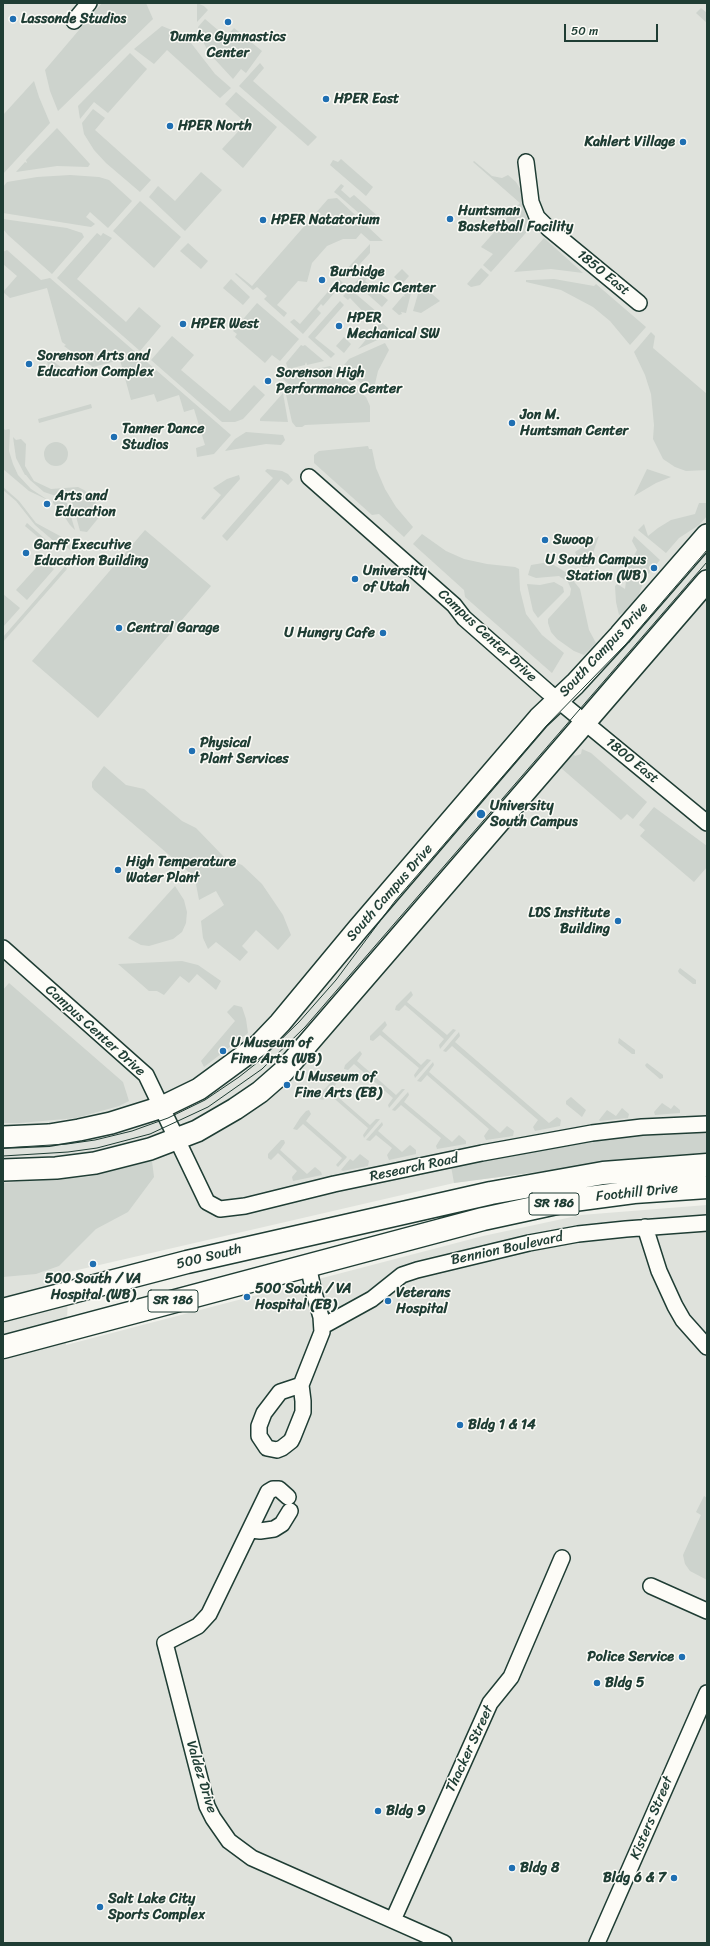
<!DOCTYPE html>
<html>
<head>
<meta charset="utf-8">
<style>
	body { margin:0 }
	#map { position:relative; width:710px; height:1946px; overflow:hidden; background:#f0f1eb; font-family:Sriracha,sans-serif }
	canvas { display:block }
	.frame { position:absolute; inset:0; border:4px solid #1f3d34; pointer-events:none }
	.scale { position:absolute; left:564px; top:24px; width:94px; height:18px; box-sizing:border-box; border:2px solid #1f3d34; border-top:0; padding-left:5px; font-size:12px; line-height:14px; white-space:nowrap; color:#1f3d34; -webkit-text-stroke:3px #fdfcf7; paint-order:stroke }
</style>
</head>
<body>
<div id="map">
<canvas width="710" height="1946"></canvas>
<div class="frame"></div>
<div class="scale">50 m</div>
</div>
<script>
const ctx = document.querySelector('canvas').getContext('2d');
ctx.lineJoin = 'round';
function paint(path, color) { ctx.fillStyle = color; ctx.fill(path, 'evenodd'); }
const poly = rows => new Path2D(rows.map(r => 'M' + r).join(''));
function trace(path, color, width, dash) { ctx.strokeStyle = color; ctx.lineWidth = width; ctx.lineCap = dash ? 'butt' : 'round'; ctx.setLineDash(dash || []); ctx.stroke(path); }
function drawText(font, color, halo, rows, align = 'center') {
  ctx.font = font + ' Sriracha,sans-serif'; ctx.lineWidth = 3; ctx.setLineDash([]); ctx.textBaseline = 'middle'; ctx.strokeStyle = halo; ctx.fillStyle = color; for (const [text, x, y, turn = 0] of rows) {
    ctx.save(); ctx.translate(x, y); ctx.rotate((+turn || 0) * Math.PI / 180); ctx.textAlign = isNaN(turn) ? turn : align; if (halo) ctx.strokeText(text, 0, 0); ctx.fillText(text, 0, 0); ctx.restore();
  }
}
paint(poly([
	[3,3,707,3,707,1154,659,1156,454,1183,69,1272,66,1345,483,1236,581,1215,707,1205,707,1943,3,1943]
]), '#dfe2dc');
paint(poly([
	[102,3,146,3,153,19,58,111,50,91,45,70],
	[197,3,204,6,208,10,197,22],
	[701,8,707,13,707,23,696,13],
	[205,19,226,37,234,28,262,51,246,73,241,69,233,79,209,53,200,36,198,27],
	[162,26,179,33,191,43,215,74,231,88,220,98,167,50,154,64,134,49],
	[130,53,147,69,108,113,94,102,80,119,78,106],
	[260,63,264,68,253,81,317,137,308,146,239,86],
	[34,81,39,97,50,123,3,174,3,115],
	[236,92,277,127,243,168,222,149,246,123,225,104],
	[93,109,105,118,95,130,151,180,140,192,106,163,94,150,84,134,82,123],
	[57,128,90,164,88,167,57,166,16,172,25,162,27,163,26,160],
	[341,159,373,187,366,196,330,165,333,160,338,162],
	[474,161,492,176,502,178,508,175,516,182,521,190,522,200,526,216,532,226,491,272,483,265,493,254,481,247,520,203,473,162],
	[201,172,222,190,185,231,149,197,158,186,175,201],
	[70,175,99,177,109,180,132,201,108,228,90,212,86,217,95,224,91,227,3,213,3,187,7,182,37,177],
	[341,184,344,186,341,190,350,198,354,195,382,220,368,221,338,195,334,192],
	[337,198,383,241,370,241,361,233,356,239,343,239,327,246,312,263,307,282,298,281,277,305,287,313,284,317,264,299,267,296,257,287,253,290,235,274,236,273,252,286,328,199],
	[140,201,181,237,154,268,113,231],
	[3,219,67,228,82,233,84,237,52,274,8,235,3,229],
	[97,233,101,236,103,233,112,238,77,279,126,322,139,307,161,326,140,351,57,278],
	[544,238,583,273,551,269,514,272],
	[188,243,208,261,201,269,180,251],
	[370,244,370,253,349,276,344,272],
	[7,250,41,280,50,278,231,435,214,454,197,457,196,448,205,445,194,409,184,412,179,395,157,402,154,394,131,400,120,360,93,367,76,356,79,355,75,352,72,352,64,346,66,345,62,342,47,288,10,298,3,292,17,276,3,264,3,252],
	[481,268,489,275,480,285,471,287,467,284],
	[402,269,409,276,402,284,394,277],
	[362,275,367,278,365,281,388,300,382,307,355,283],
	[231,279,250,297,243,305,223,288],
	[339,279,343,283,323,306,321,304,317,309,321,313,303,334,290,322,294,319,300,324],
	[554,279,594,286,596,284,646,327,630,345,610,321,593,307,561,290,526,282,526,280,531,280],
	[413,285,406,313,401,312,402,314,399,315,392,309,403,296,405,297,404,295],
	[420,287,424,287,440,301,421,313,413,311],
	[350,289,377,312,371,320,350,298,348,300,343,296],
	[340,301,344,305,315,338,335,354,331,358,308,337],
	[257,303,299,339,280,361,272,355,265,363,235,337,237,334,233,331],
	[381,322,388,328,387,331,384,331,386,336,358,349,369,336,371,337,370,334],
	[651,332,655,336,653,348,707,394,707,470,686,471,675,467,663,459,653,439,654,425,651,394,645,375,634,352],
	[172,336,194,355,181,370,230,411,254,385,265,395,243,419,235,422,222,422,151,360],
	[344,337,351,344,344,353,336,346],
	[385,343,389,350,378,371,374,388,370,391,344,369,344,365,349,359],
	[301,345,303,346,305,345,324,361,307,365,306,362,305,365,288,369,286,363],
	[45,355,62,368,50,372],
	[330,366,366,397,370,406,370,422,305,425,302,427,296,427,292,422,285,390,289,386,294,389,281,377],
	[283,393,288,422,260,421,260,419],
	[91,404,92,408,39,423,38,419],
	[3,428,5,430,9,429,10,430,9,451,13,464,18,475,31,489,48,500,29,491,3,469],
	[246,432,283,435,285,440,281,445,266,444,225,451,235,439],
	[13,437,16,440,21,439,26,444,25,466,34,481,51,489,78,487,84,490,91,496,98,506,100,516,87,532,80,531,71,498,59,497,44,492,30,480,26,475,25,475,16,458],
	'44 454a12 12 0 1 1 24 0a12 12 0 1 1-24 0Z',
	[368,446,369,449,372,449,376,468,385,489,396,507,413,527,404,537,379,514,372,515,314,463,314,455,319,451],
	[267,469,282,471,288,474,293,480,288,485,281,479,227,541,222,536,273,478,265,471],
	[647,469,671,477,656,483,634,496],
	[239,475,240,479,204,520,201,518,221,495,213,488,227,479],
	[3,487,19,501,36,523,60,536,73,547,70,550,59,540,56,543,35,525,16,501,3,490],
	[53,500,67,503,75,530,70,525,62,513,53,503],
	[699,503,707,503,707,516,699,525,679,538,666,553,638,530,644,524,648,536,658,528,671,520,695,514],
	[27,523,53,546,51,548,25,526],
	[145,530,211,586,98,718,32,661],
	[422,534,446,551,464,559,487,564,515,567,519,569,520,590,526,614,542,635,564,653,552,673,465,597,464,590,413,544],
	[599,536,588,567,582,567,575,552],
	[634,536,660,560,645,578,638,597,624,612,619,615,616,602,615,586,617,584,625,589,628,567,637,550,632,541],
	[43,560,54,569,27,600,16,590],
	[549,562,567,573,580,589,589,630,596,643,584,655,574,651,557,639,551,632,548,623,548,619,570,595,571,589,568,582,559,576,536,578,528,575,531,565],
	[65,566,67,569,3,642,3,637],
	[554,582,563,587,564,592,538,618,533,611,527,584,540,585],
	[3,594,20,608,3,627],
	[582,749,591,753,647,802,633,819,627,814,621,820,561,768,573,754,575,756,581,754],
	[104,766,126,785,144,789,182,821,196,828,225,858,242,865,262,884,283,915,291,935,278,950,256,930,242,946,248,952,240,961,216,942,208,949,203,938,201,921,224,905,216,891,199,900,196,884,191,874,94,790,92,787,92,782],
	[654,807,707,846,707,867,694,882,640,836,645,830,639,825],
	[175,886,184,900,187,912,186,923,182,932,173,939,149,946,141,945,128,938],
	[182,961,198,965,221,981,216,990,197,974,189,983,180,976,164,995,157,991,149,991,118,964],
	[680,968,696,980,696,984,693,984,679,973,678,971],
	[9,983,123,1082,129,1101,119,1106,76,1118,20,1123,3,1123,3,990],
	[411,991,413,995,407,1002,447,1035,453,1029,456,1030,440,1049,439,1045,444,1039,405,1005,399,1011,395,1010,396,1006],
	[234,1005,242,1007,246,1019,248,1033,204,1067,201,1061,235,1021,227,1012],
	[385,1021,387,1025,382,1031,421,1065,427,1059,431,1060,415,1078,414,1075,419,1068,380,1035,373,1041,370,1040,370,1036],
	[459,1032,460,1036,455,1042,549,1123,557,1117,561,1120,560,1126,535,1131,533,1127,538,1120,452,1046,446,1052,443,1051],
	[619,1038,635,1050,635,1054,632,1054,618,1043],
	[360,1051,362,1054,357,1061,396,1095,402,1089,405,1089,389,1108,388,1105,393,1098,354,1064,348,1070,344,1069,345,1065],
	[433,1062,434,1065,429,1072,500,1133,507,1126,514,1131,513,1136,486,1140,484,1136,489,1129,427,1075,421,1082,417,1081],
	[647,1063,663,1075,663,1078,660,1079,646,1067,645,1065],
	[333,1080,336,1084,331,1091,370,1125,376,1119,380,1119,364,1138,363,1135,368,1128,329,1094,323,1100,319,1099,319,1095],
	[408,1092,409,1095,404,1102,452,1142,459,1135,466,1141,466,1144,437,1149,436,1146,441,1138,401,1105,395,1111,392,1110],
	[571,1097,586,1110,582,1117,566,1104,566,1101],
	[662,1103,671,1109,674,1105,680,1110,680,1113,655,1115,654,1112],
	[622,1108,629,1114,628,1118,600,1121,599,1120,607,1110,616,1116],
	[309,1110,311,1114,306,1121,347,1157,338,1167,336,1165,342,1158,303,1124,297,1130,293,1129,300,1118,306,1111],
	[382,1122,383,1125,378,1131,402,1152,410,1145,416,1150,416,1154,389,1160,387,1155,392,1148,376,1135,370,1141,366,1140],
	[707,1131,707,1154,659,1156,454,1183,451,1166,573,1143,659,1133],
	[281,1140,284,1140,285,1143,280,1150,307,1174,315,1167,321,1172,322,1175,293,1181,292,1177,297,1171,278,1153,271,1160,268,1158,268,1154],
	[360,1154,369,1161,368,1166,343,1171,341,1170,350,1159,353,1161],
	[152,1161,154,1177,128,1212,96,1229,59,1266,36,1274,3,1277,3,1183,87,1177],
	[704,1496,707,1498,707,1580,690,1571,685,1564,683,1555,701,1515,696,1512]
]), '#cdd3cd');
const street = poly([
	[74,21,89,3],
	[526,162,531,202,537,217,548,228,639,303],
	[309,477,454,605,464,618,548,692,707,823],
	[3,948,146,1075,207,1202,220,1209,245,1206,334,1184,482,1153,592,1133,642,1127,707,1124],
	[645,1227,659,1271,675,1306,683,1320,707,1347],
	[323,1326,372,1299,402,1275,417,1270,529,1243,578,1234,626,1229,707,1223],
	[301,1385,280,1392,264,1413,259,1426,259,1436,267,1448,277,1450,282,1448,291,1441,293,1437,303,1412,303,1401,301,1385,322,1332,321,1317,314,1293,308,1265],
	[288,1497,279,1489,273,1489,268,1492,209,1614,198,1626,165,1643,207,1806,213,1818,229,1841,252,1858,444,1943],
	[251,1530,260,1531,274,1529,282,1524,290,1511],
	[651,1586,707,1611],
	[393,1920,490,1703,511,1677,562,1558],
	[597,1943,707,1693]
]);
const secondary = poly([
	[3,1137,49,1135,79,1130,111,1123,162,1107,199,1089,259,1045,280,1023,358,929,539,718,575,684,620,635,707,535],
	[3,1170,56,1168,95,1163,150,1149,197,1131,235,1109,260,1092,284,1071,707,581]
]);
const primary = poly([
	[3,1310,187,1262,491,1193,603,1173,707,1165],
	[3,1347,483,1219,566,1201,634,1192,707,1187]
]);
trace(street, '#1f3d34', 18);
trace(secondary, '#1f3d34', 24);
trace(primary, '#1f3d34', 25);
trace(street, '#fdfcf7', 15);
trace(secondary, '#fdfcf7', 21);
trace(primary, '#fdfcf7', 22);
trace(poly([
	[3,1148,67,1144,95,1140,132,1131,168,1118,205,1100,239,1077,258,1062,299,1022,336,980,395,901,547,725,626,644,707,550],
	[3,1156,68,1152,97,1148,150,1134,208,1107,262,1069,305,1027,707,562]
]), '#1f3d34', 1);
for (const [x, y, r, color] of [
	[13,19,4,"#1f6fb2"],
	[228,22,4,"#1f6fb2"],
	[326,99,4,"#1f6fb2"],
	[170,126,4,"#1f6fb2"],
	[683,142,4,"#1f6fb2"],
	[450,219,4,"#1f6fb2"],
	[263,220,4,"#1f6fb2"],
	[322,280,4,"#1f6fb2"],
	[183,324,4,"#1f6fb2"],
	[339,326,4,"#1f6fb2"],
	[29,364,4,"#1f6fb2"],
	[268,381,4,"#1f6fb2"],
	[512,423,4,"#1f6fb2"],
	[114,437,4,"#1f6fb2"],
	[47,504,4,"#1f6fb2"],
	[545,540,4,"#1f6fb2"],
	[26,553,4,"#1f6fb2"],
	[654,568,4,"#1f6fb2"],
	[355,579,4,"#1f6fb2"],
	[119,628,4,"#1f6fb2"],
	[383,633,4,"#1f6fb2"],
	[192,751,4,"#1f6fb2"],
	[481,814,5,"#1f6fb2"],
	[118,870,4,"#1f6fb2"],
	[618,921,4,"#1f6fb2"],
	[223,1051,4,"#1f6fb2"],
	[287,1085,4,"#1f6fb2"],
	[93,1264,4,"#1f6fb2"],
	[247,1297,4,"#1f6fb2"],
	[388,1301,4,"#1f6fb2"],
	[460,1425,4,"#1f6fb2"],
	[682,1657,4,"#1f6fb2"],
	[597,1683,4,"#1f6fb2"],
	[378,1811,4,"#1f6fb2"],
	[512,1868,4,"#1f6fb2"],
	[674,1878,4,"#1f6fb2"],
	[100,1907,4,"#1f6fb2"]
]) { const dot = new Path2D(); dot.arc(x, y, r, 0, 2 * Math.PI); ctx.fillStyle = color; ctx.fill(dot); trace(dot, '#fdfcf7', 1.5); }
for (const [x, y, w] of [
	[554,1204,50],
	[173,1301,50]
]) { const box = new Path2D(); box.roundRect(x - w / 2, y - 11, w, 22, 3); ctx.fillStyle = '#fdfcf7'; ctx.fill(box); trace(box, '#1f3d34', 1); }
drawText('bold 13px', '#1f3d34', null, [
	["SR 186",554,1204],
	["SR 186",173,1301]
]);
drawText('bold 14px', '#1f3d34', '#fdfcf7', [
	["Lassonde Studios",21,19],
	["Dumke Gymnastics",228,37,"center"],
	["Center",228,53,"center"],
	["HPER East",334,99],
	["HPER North",178,126],
	["Kahlert Village",675,142,"right"],
	["Huntsman",458,211],
	["Basketball Facility",458,227],
	["HPER Natatorium",271,220],
	["Burbidge",330,272],
	["Academic Center",330,288],
	["HPER",347,318],
	["Mechanical SW",347,334],
	["HPER West",191,324],
	["Sorenson Arts and",37,356],
	["Education Complex",37,372],
	["Sorenson High",276,373],
	["Performance Center",276,389],
	["Jon M.",520,415],
	["Huntsman Center",520,431],
	["Tanner Dance",122,429],
	["Studios",122,445],
	["Arts and",55,496],
	["Education",55,512],
	["Swoop",553,540],
	["Garff Executive",34,545],
	["Education Building",34,561],
	["U South Campus",646,560,"right"],
	["Station (WB)",646,576,"right"],
	["University",363,571],
	["of Utah",363,587],
	["Central Garage",127,628],
	["U Hungry Cafe",375,633,"right"],
	["Physical",200,743],
	["Plant Services",200,759],
	["University",490,806],
	["South Campus",490,822],
	["High Temperature",126,862],
	["Water Plant",126,878],
	["LDS Institute",610,913,"right"],
	["Building",610,929,"right"],
	["U Museum of",231,1043],
	["Fine Arts (WB)",231,1059],
	["U Museum of",295,1077],
	["Fine Arts (EB)",295,1093],
	["500 South / VA",93,1279,"center"],
	["Hospital (WB)",93,1295,"center"],
	["500 South / VA",255,1289],
	["Hospital (EB)",255,1305],
	["Veterans",396,1293],
	["Hospital",396,1309],
	["Bldg 1 & 14",468,1425],
	["Police Service",674,1657,"right"],
	["Bldg 5",605,1683],
	["Bldg 9",386,1811],
	["Bldg 8",520,1868],
	["Bldg 6 & 7",666,1878,"right"],
	["Salt Lake City",108,1899],
	["Sports Complex",108,1915]
], 'left');
drawText('14px', '#1f3d34', '#fdfcf7', [
	["1850 East",603,273,39],
	["Campus Center Drive",487,636,43],
	["South Campus Drive",604,650,-47],
	["1800 East",632,761,39],
	["South Campus Drive",390,893,-49],
	["Campus Center Drive",95,1031,42],
	["Research Road",414,1168,-12],
	["Foothill Drive",637,1193,-6],
	["Bennion Boulevard",507,1249,-12],
	["500 South",209,1257,-14],
	["Thacker Street",470,1749,-65],
	["Valdez Drive",201,1777,73],
	["Kisters Street",652,1818,-67]
]);
</script>
</body>
</html>
